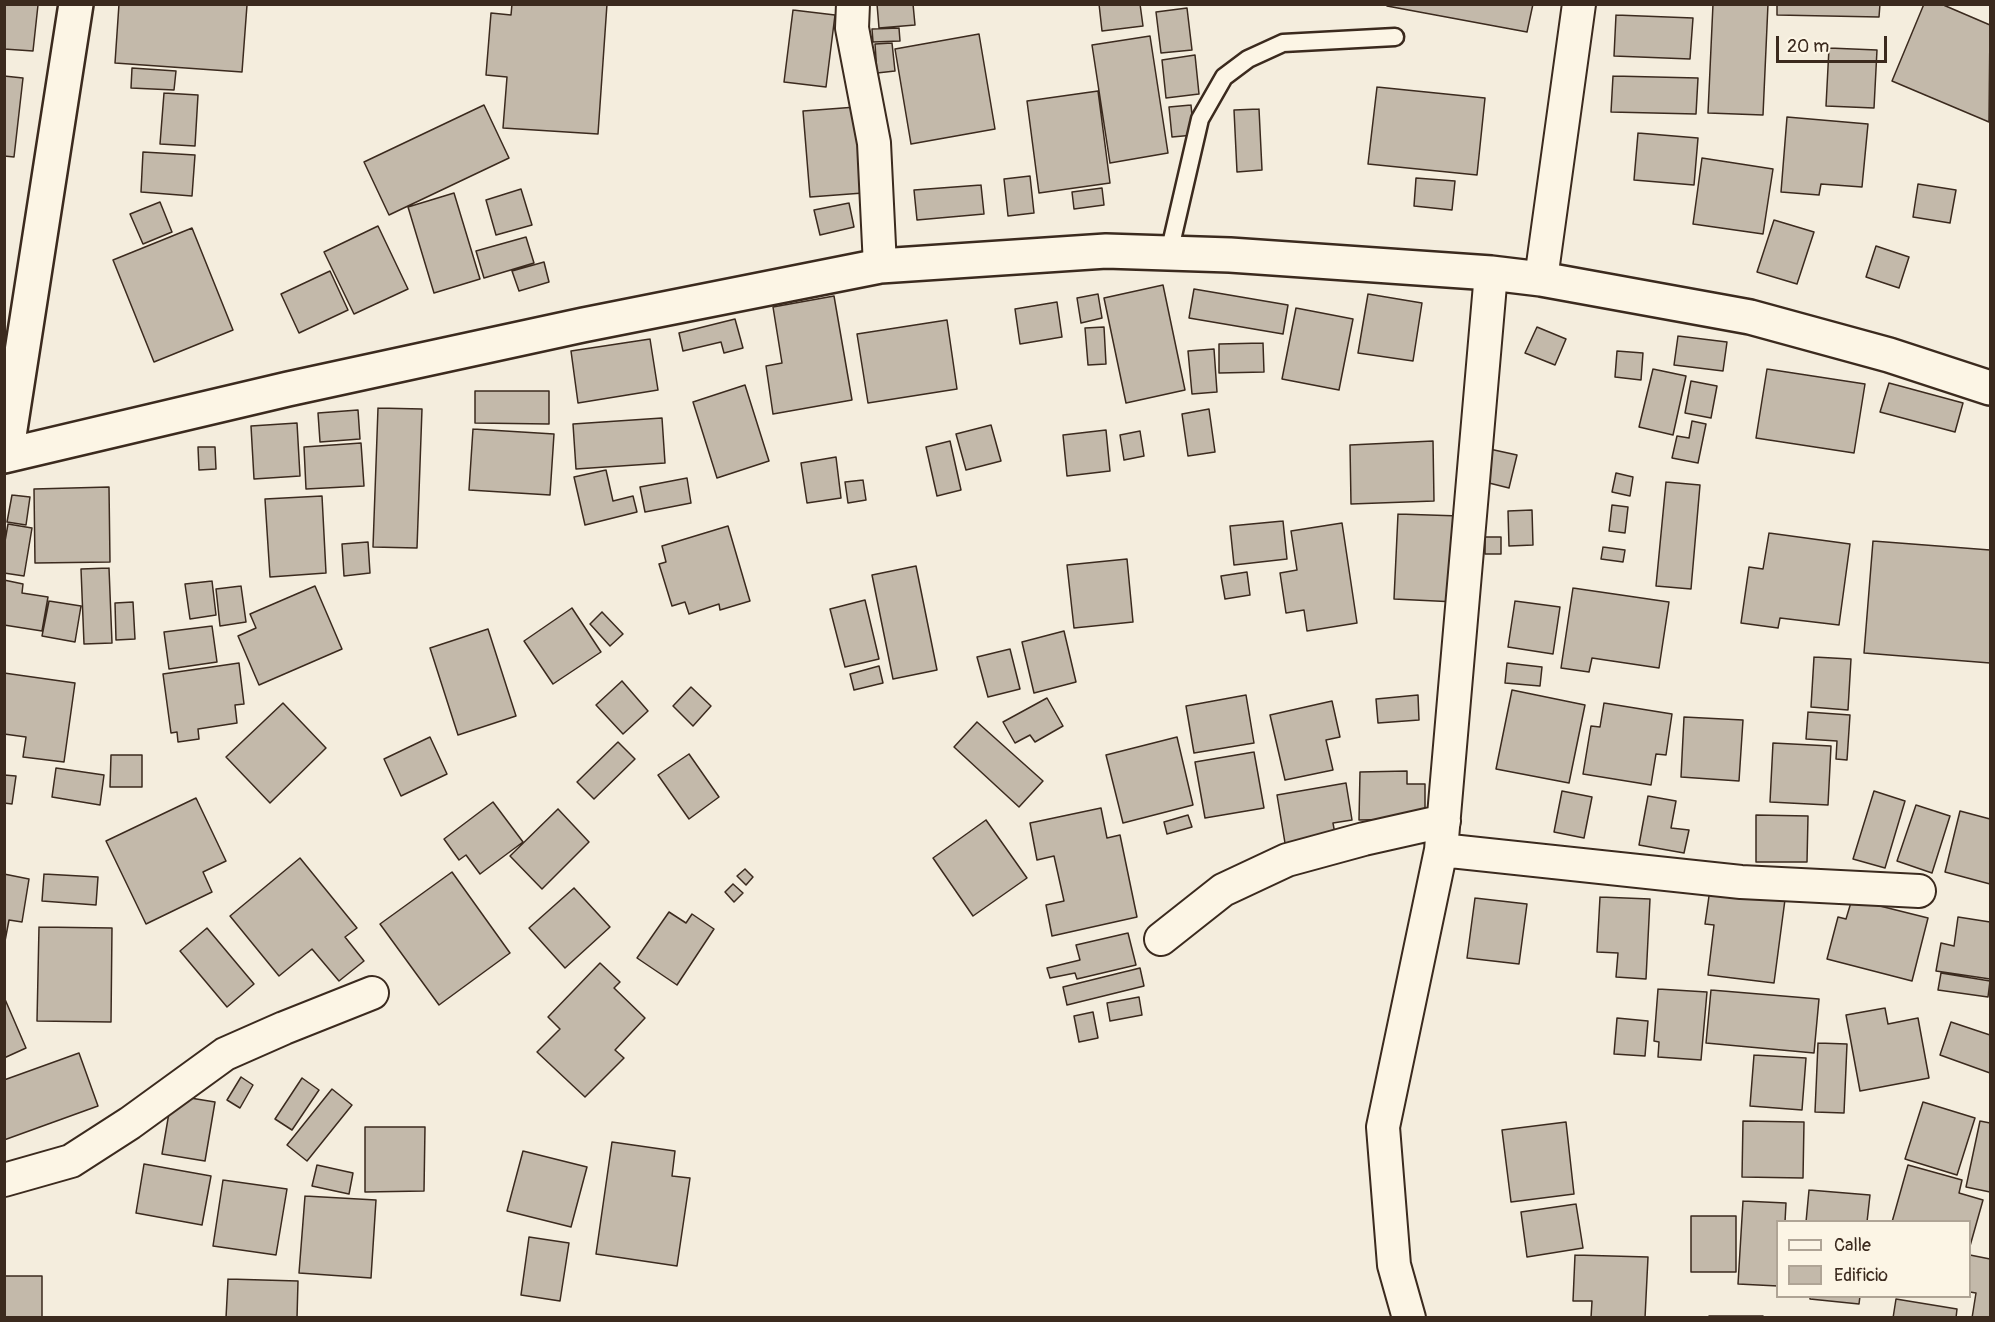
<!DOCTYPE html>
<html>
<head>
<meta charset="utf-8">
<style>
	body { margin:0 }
	#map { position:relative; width:1995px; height:1322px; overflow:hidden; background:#f4eddd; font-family:Pangolin,sans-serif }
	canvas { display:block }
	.frame { position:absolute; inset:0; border:6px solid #3b2a1e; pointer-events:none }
	.legend { position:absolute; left:1776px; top:1220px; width:195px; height:78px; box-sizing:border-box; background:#fcf5e5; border:2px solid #afa495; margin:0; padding:8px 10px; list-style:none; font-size:18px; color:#3b2a1e }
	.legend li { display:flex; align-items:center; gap:12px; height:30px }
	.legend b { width:30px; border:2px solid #afa495 }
	.scale { position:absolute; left:1776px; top:36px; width:111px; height:27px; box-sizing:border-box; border:3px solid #3b2a1e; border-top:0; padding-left:8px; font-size:18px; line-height:21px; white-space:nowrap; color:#3b2a1e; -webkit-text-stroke:4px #fcf5e5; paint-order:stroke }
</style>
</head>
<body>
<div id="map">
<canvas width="1995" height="1322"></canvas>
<div class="frame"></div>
<ul class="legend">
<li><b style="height:8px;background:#fcf5e5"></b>Calle</li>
<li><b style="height:16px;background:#c3b9aa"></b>Edificio</li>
</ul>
<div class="scale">20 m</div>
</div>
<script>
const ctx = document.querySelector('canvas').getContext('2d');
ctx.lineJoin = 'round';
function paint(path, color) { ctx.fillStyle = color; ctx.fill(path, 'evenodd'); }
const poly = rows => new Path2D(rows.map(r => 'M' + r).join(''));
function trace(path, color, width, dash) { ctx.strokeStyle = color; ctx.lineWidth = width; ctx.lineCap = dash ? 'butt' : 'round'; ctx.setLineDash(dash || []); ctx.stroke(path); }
const building = poly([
	[4,4,38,5,33,51,4,49,4,4],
	[119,4,247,5,242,72,115,63,119,4],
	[512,4,607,4,598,134,503,128,507,77,486,75,491,13,511,15,512,4],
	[877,4,913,4,915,25,879,28,877,4],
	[1099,4,1140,4,1143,26,1102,31,1099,4],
	[1387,4,1533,4,1527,32,1387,6,1387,4],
	[1713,4,1768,4,1763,115,1708,113,1713,4],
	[1777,4,1880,4,1879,17,1777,15,1777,4],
	[1924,4,1941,4,1990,25,1989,122,1892,81,1924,4],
	[1187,8,1192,50,1161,53,1156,12,1187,8],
	[793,10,835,15,826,87,784,82,793,10],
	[1616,15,1693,18,1690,59,1614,56,1616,15],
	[899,28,900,41,873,42,872,29,899,28],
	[979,34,995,129,911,144,895,49,979,34],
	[1150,36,1168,153,1110,163,1092,45,1150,36],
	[892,43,895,71,877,73,875,44,892,43],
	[1829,48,1877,50,1874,108,1826,106,1829,48],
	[1195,55,1199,94,1166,98,1162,60,1195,55],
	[132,68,176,71,174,90,131,88,132,68],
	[4,76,23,78,14,157,4,156,4,76],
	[1613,76,1698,78,1696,114,1611,112,1613,76],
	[1377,87,1485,98,1477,175,1368,164,1377,87],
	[1098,91,1110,183,1039,193,1027,101,1098,91],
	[164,93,198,95,195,146,160,144,164,93],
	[484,105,509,158,389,215,364,162,484,105],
	[1191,105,1194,135,1172,137,1169,107,1191,105],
	[856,107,863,193,810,197,803,111,856,107],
	[1259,109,1262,170,1237,172,1234,110,1259,109],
	[1787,117,1868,124,1862,187,1821,184,1819,195,1781,192,1787,117],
	[1638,133,1698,138,1694,185,1634,180,1638,133],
	[143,152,195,155,192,196,141,192,143,152],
	[1702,158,1773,169,1763,234,1693,224,1702,158],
	[1030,176,1034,213,1008,216,1004,179,1030,176],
	[1416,178,1455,181,1452,210,1414,206,1416,178],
	[1918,184,1956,190,1950,223,1913,217,1918,184],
	[981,185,984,214,917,220,914,190,981,185],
	[1102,188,1104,205,1074,209,1072,192,1102,188],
	[521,189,532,225,496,235,486,200,521,189],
	[454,193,480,279,434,293,408,207,454,193],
	[160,202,172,232,143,244,130,214,160,202],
	[849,203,854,227,820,235,814,210,849,203],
	[1774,220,1814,232,1797,284,1757,272,1774,220],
	[378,226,408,289,354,314,324,252,378,226],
	[192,228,233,330,154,362,113,260,192,228],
	[526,237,534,263,484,278,476,251,526,237],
	[1876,246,1909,257,1899,288,1866,277,1876,246],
	[544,262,549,282,519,291,512,271,544,262],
	[330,271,348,310,299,333,281,294,330,271],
	[1163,285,1185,390,1126,403,1104,298,1163,285],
	[1194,289,1288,305,1283,334,1189,318,1194,289],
	[1098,294,1102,318,1081,323,1077,298,1098,294],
	[1368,294,1422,303,1413,361,1358,353,1368,294],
	[834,296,852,400,773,414,766,366,782,363,773,307,834,296],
	[1057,302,1062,337,1020,344,1015,309,1057,302],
	[1296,308,1353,319,1339,390,1282,379,1296,308],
	[735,319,743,348,724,353,721,342,683,351,679,333,735,319],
	[947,320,957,389,868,403,857,334,947,320],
	[1104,327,1106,364,1088,365,1085,328,1104,327],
	[1537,327,1566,339,1555,365,1525,353,1537,327],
	[1678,336,1727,342,1723,371,1674,365,1678,336],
	[650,339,658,390,578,403,571,351,650,339],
	[1263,343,1264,372,1219,373,1219,344,1263,343],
	[1214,349,1217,392,1192,394,1188,351,1214,349],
	[1617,351,1643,353,1641,380,1615,377,1617,351],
	[1653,369,1686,376,1673,435,1639,427,1653,369],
	[1767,369,1865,384,1854,453,1756,438,1767,369],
	[1691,381,1717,386,1711,418,1685,413,1691,381],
	[1889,383,1963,403,1955,432,1880,412,1889,383],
	[745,385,769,461,717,478,693,402,745,385],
	[475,391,549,391,549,424,475,423,475,391],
	[378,408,422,409,417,548,373,547,378,408],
	[1209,409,1215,452,1188,456,1182,414,1209,409],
	[358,410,360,439,320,442,318,413,358,410],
	[662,418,665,463,576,469,573,424,662,418],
	[1692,421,1706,424,1698,463,1672,458,1677,436,1689,438,1692,421],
	[297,423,300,476,254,479,251,426,297,423],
	[991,425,1001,461,966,470,956,434,991,425],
	[473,429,554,434,550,495,469,490,473,429],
	[1106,430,1110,471,1067,476,1063,435,1106,430],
	[1140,431,1144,456,1124,460,1120,435,1140,431],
	[950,441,961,490,937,496,926,447,950,441],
	[1433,441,1434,501,1351,504,1350,445,1433,441],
	[361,443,364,486,306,489,304,447,361,443],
	[198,447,215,447,216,469,199,470,198,447],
	[1485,448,1517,455,1509,488,1477,480,1485,448],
	[836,457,841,498,807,503,801,463,836,457],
	[606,470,613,501,633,496,637,512,585,525,574,477,606,470],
	[1616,473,1633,477,1630,496,1612,492,1616,473],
	[687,478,691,503,645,512,640,487,687,478],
	[863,480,866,500,848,503,845,482,863,480],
	[1666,482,1700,485,1691,589,1656,586,1666,482],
	[109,487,110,562,35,563,34,489,109,487],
	[12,495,30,497,26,525,7,522,12,495],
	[322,496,326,573,270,577,265,499,322,496],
	[1612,505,1628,507,1625,533,1609,531,1612,505],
	[1532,510,1533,545,1509,546,1508,511,1532,510],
	[1398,514,1460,516,1456,602,1394,599,1398,514],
	[1283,521,1287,559,1234,565,1230,526,1283,521],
	[1342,523,1357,623,1307,631,1304,610,1286,613,1280,573,1297,570,1291,531,1342,523],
	[8,524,32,528,24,576,4,573,4,547,8,524],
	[728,526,750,601,720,610,719,604,689,614,685,602,672,606,659,564,666,562,662,546,728,526],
	[1769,533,1850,544,1839,625,1780,618,1778,628,1741,623,1749,567,1763,569,1769,533],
	[1485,537,1501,537,1501,554,1485,554,1485,537],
	[1873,541,1990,550,1990,663,1864,653,1873,541],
	[368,542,370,573,344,576,342,544,368,542],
	[1603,547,1625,550,1623,562,1601,559,1603,547],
	[1127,559,1133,622,1074,628,1067,565,1127,559],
	[916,566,937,670,893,679,872,575,916,566],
	[109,568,112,643,84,644,81,569,109,568],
	[1247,572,1250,595,1225,599,1221,576,1247,572],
	[4,580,23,584,22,593,48,597,42,631,4,625,4,580],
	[212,581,216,615,190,619,185,584,212,581],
	[241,586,246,622,220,626,216,589,241,586],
	[315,586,342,649,259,685,238,636,256,628,250,614,315,586],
	[1573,588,1669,602,1659,668,1592,658,1589,672,1561,668,1573,588],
	[865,600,879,659,845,667,830,609,865,600],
	[49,601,81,606,75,642,42,636,49,601],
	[1515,601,1560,607,1553,654,1508,647,1515,601],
	[133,602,135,639,116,640,115,603,133,602],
	[572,608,601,652,553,684,524,641,572,608],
	[602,612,623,634,610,646,590,624,602,612],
	[212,626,217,662,169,669,164,632,212,626],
	[488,629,516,716,458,735,430,648,488,629],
	[1064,631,1076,682,1034,693,1022,642,1064,631],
	[1010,649,1020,689,988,697,977,657,1010,649],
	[1814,657,1851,659,1848,710,1811,707,1814,657],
	[239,663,244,704,235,705,237,723,198,729,199,739,178,742,177,732,171,733,163,674,239,663],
	[1507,663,1542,667,1540,686,1505,683,1507,663],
	[879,666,883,683,854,690,850,674,879,666],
	[4,673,75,683,64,762,23,757,26,737,4,734,4,673],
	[622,681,648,711,623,734,596,705,622,681],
	[691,687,711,706,693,726,673,706,691,687],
	[1512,690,1585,705,1569,783,1496,769,1512,690],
	[1246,695,1254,743,1194,753,1186,706,1246,695],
	[1418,695,1419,720,1378,723,1376,699,1418,695],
	[1047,698,1063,726,1035,742,1030,735,1015,743,1003,722,1047,698],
	[1332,701,1340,737,1326,740,1333,770,1285,780,1270,715,1332,701],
	[283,703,326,748,270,803,226,757,283,703],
	[1604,703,1672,714,1666,755,1656,754,1651,785,1583,774,1591,726,1600,727,1604,703],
	[1808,712,1850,715,1847,760,1836,759,1837,741,1806,739,1808,712],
	[1684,717,1743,720,1739,781,1681,777,1684,717],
	[977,722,1043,781,1019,807,954,747,977,722],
	[430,737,447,774,401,796,384,759,430,737],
	[1177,737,1193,805,1123,823,1106,755,1177,737],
	[618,742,635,759,594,799,577,782,618,742],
	[1773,743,1831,746,1828,805,1770,802,1773,743],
	[1254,752,1264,808,1205,818,1195,762,1254,752],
	[689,754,719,797,689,819,658,775,689,754],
	[111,755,142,755,142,787,110,787,111,755],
	[56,768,104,775,100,805,52,797,56,768],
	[1407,771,1407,784,1425,784,1425,819,1359,820,1360,772,1407,771],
	[4,775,16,776,12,804,4,803,4,775],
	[1346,783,1352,820,1333,823,1336,840,1286,849,1277,795,1346,783],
	[1562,791,1592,797,1584,838,1554,832,1562,791],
	[1874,791,1905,801,1885,868,1853,859,1874,791],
	[1648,796,1676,801,1671,828,1689,830,1684,853,1639,845,1648,796],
	[196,798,226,861,203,872,212,892,146,924,106,841,196,798],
	[493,802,523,842,480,874,466,855,459,860,444,839,493,802],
	[1916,805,1950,816,1932,873,1897,861,1916,805],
	[1101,808,1107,838,1120,835,1137,917,1052,936,1046,905,1064,901,1054,856,1037,860,1030,823,1101,808],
	[558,809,589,842,542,889,510,856,558,809],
	[1960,811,1990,819,1990,884,1945,872,1960,811],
	[1188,815,1192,827,1167,834,1164,822,1188,815],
	[1756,815,1808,816,1807,862,1756,862,1756,815],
	[986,820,1027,878,973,916,933,858,986,820],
	[300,858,357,928,345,937,364,961,339,981,312,949,279,976,230,916,300,858],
	[745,869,753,877,746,885,737,876,745,869],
	[452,872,510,953,439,1005,380,924,452,872],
	[4,874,29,879,22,922,9,920,5,941,4,874],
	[44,874,98,877,96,905,42,901,44,874],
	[1711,882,1786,892,1774,983,1708,975,1714,925,1705,924,1711,882],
	[733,884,743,893,734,902,725,892,733,884],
	[574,888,610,927,565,968,529,928,574,888],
	[1600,897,1650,899,1646,979,1616,977,1618,953,1597,952,1600,897],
	[1475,898,1527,904,1519,964,1467,958,1475,898],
	[1852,899,1928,918,1912,981,1827,959,1838,917,1846,919,1852,899],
	[669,912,686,923,692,914,714,929,677,985,637,958,669,912],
	[1958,917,1990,922,1990,979,1936,971,1941,943,1954,946,1958,917],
	[39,927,112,928,111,1022,37,1021,39,927],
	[207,928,254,984,227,1007,180,951,207,928],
	[1128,933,1136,965,1077,979,1075,973,1050,978,1047,968,1080,960,1076,945,1128,933],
	[600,963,620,982,614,988,645,1018,615,1050,624,1058,585,1097,537,1052,560,1029,548,1017,600,963],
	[1140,968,1144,986,1067,1005,1063,987,1140,968],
	[1941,973,1990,981,1988,997,1938,990,1941,973],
	[1658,989,1707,992,1701,1060,1658,1057,1659,1042,1654,1041,1658,989],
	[1711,990,1819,999,1814,1053,1706,1043,1711,990],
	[4,997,26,1048,4,1058,4,997],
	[1139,997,1142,1015,1110,1021,1107,1003,1139,997],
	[1885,1008,1888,1024,1918,1018,1929,1078,1860,1091,1846,1015,1885,1008],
	[1093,1012,1098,1038,1079,1042,1074,1016,1093,1012],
	[1617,1018,1648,1021,1645,1056,1614,1054,1617,1018],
	[1951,1022,1990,1035,1990,1073,1940,1055,1951,1022],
	[1818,1043,1847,1044,1844,1113,1815,1112,1818,1043],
	[79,1053,98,1106,4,1140,4,1080,79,1053],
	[1754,1055,1806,1058,1802,1110,1750,1106,1754,1055],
	[241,1077,253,1085,240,1108,227,1100,241,1077],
	[302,1078,319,1090,292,1130,275,1119,302,1078],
	[332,1089,352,1105,307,1161,287,1145,332,1089],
	[172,1095,215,1102,205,1161,162,1154,172,1095],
	[1923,1102,1975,1118,1957,1175,1905,1159,1923,1102],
	[1743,1121,1804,1122,1803,1178,1742,1177,1743,1121],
	[1980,1121,1990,1123,1990,1192,1966,1187,1980,1121],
	[1566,1122,1574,1194,1511,1202,1502,1130,1566,1122],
	[365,1127,425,1127,424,1191,365,1192,365,1127],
	[612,1142,675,1151,672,1176,690,1178,677,1266,596,1254,612,1142],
	[523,1151,587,1167,571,1227,507,1211,523,1151],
	[144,1164,211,1176,202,1225,136,1213,144,1164],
	[317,1165,353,1173,349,1194,312,1186,317,1165],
	[1908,1165,1962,1180,1959,1193,1983,1200,1970,1246,1970,1222,1892,1222,1908,1165],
	[223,1180,287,1189,276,1255,213,1246,223,1180],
	[1809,1190,1870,1195,1867,1222,1806,1222,1809,1190],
	[305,1196,376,1200,371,1278,299,1273,305,1196],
	[1743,1201,1786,1203,1785,1222,1778,1222,1778,1286,1738,1284,1743,1201],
	[1576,1204,1583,1248,1527,1257,1521,1212,1576,1204],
	[1691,1216,1736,1216,1736,1272,1691,1272,1691,1216],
	[529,1237,569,1243,560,1301,521,1295,529,1237],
	[1575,1255,1648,1257,1645,1318,1591,1318,1592,1301,1573,1301,1575,1255],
	[1970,1255,1990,1259,1990,1318,1972,1318,1976,1293,1970,1292,1970,1255],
	[4,1276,42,1276,42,1318,4,1318,4,1276],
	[228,1279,298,1281,297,1318,226,1318,228,1279],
	[1810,1296,1860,1296,1859,1304,1810,1299,1810,1296],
	[1896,1299,1957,1309,1956,1318,1893,1318,1896,1299],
	[1709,1316,1763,1316,1763,1318,1709,1318,1709,1316]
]);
paint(building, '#c3b9aa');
trace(building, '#3b2a1e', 1.5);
const lane = poly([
	[1169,253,1200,119,1224,77,1248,59,1283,43,1395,37]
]);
const street = poly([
	[853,4,852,28,874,143,880,266],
	[1541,279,1579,4],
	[1441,850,1741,882,1919,891],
	[1161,939,1223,890,1287,860,1364,839,1444,821],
	[4,1180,71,1161,130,1123,225,1054,284,1028,372,993],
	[1409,1318,1394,1265,1383,1127,1441,850,1491,273]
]);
const secondary = poly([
	[6,455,76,4],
	[4,456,288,389,583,325,880,266,1106,251,1230,255,1491,273,1541,279,1750,317,1889,355,1990,388]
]);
trace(lane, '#3b2a1e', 21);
trace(street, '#3b2a1e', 36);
trace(secondary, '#3b2a1e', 38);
trace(lane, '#fcf5e5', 16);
trace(street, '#fcf5e5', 32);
trace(secondary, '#fcf5e5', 33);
</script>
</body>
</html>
